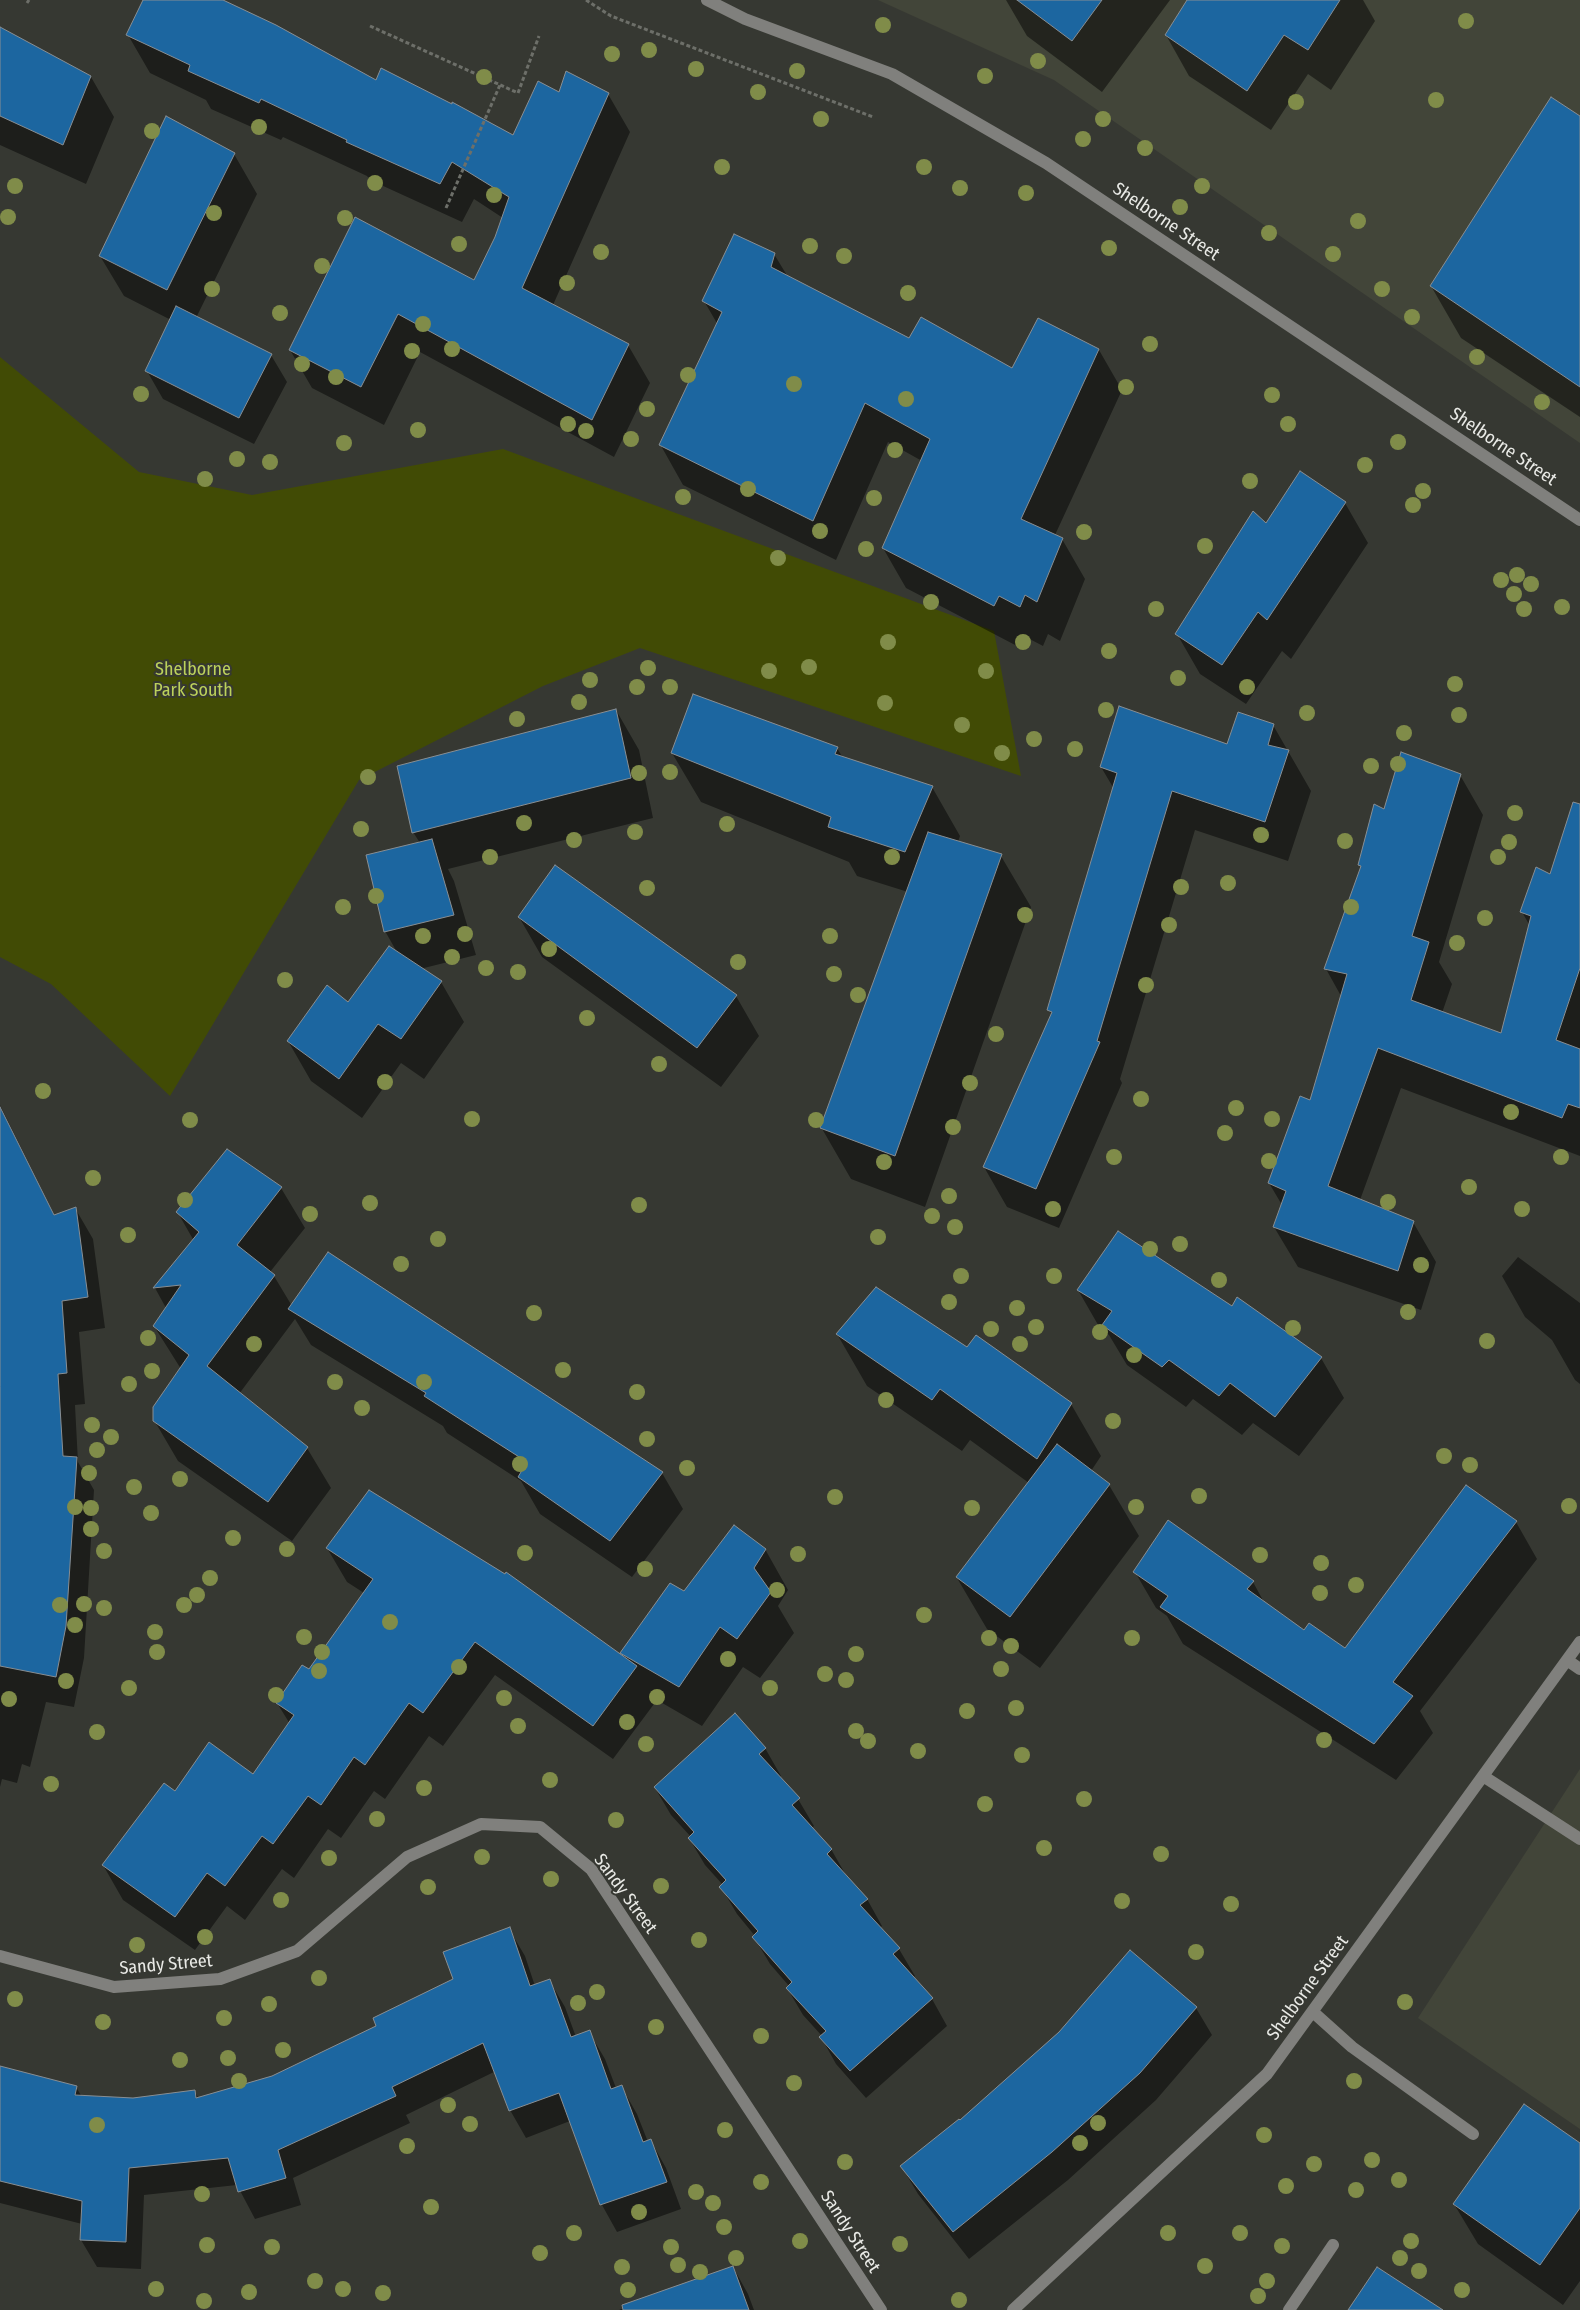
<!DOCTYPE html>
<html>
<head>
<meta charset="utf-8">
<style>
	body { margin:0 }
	canvas { display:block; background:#363832 }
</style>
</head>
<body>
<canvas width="1580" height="2310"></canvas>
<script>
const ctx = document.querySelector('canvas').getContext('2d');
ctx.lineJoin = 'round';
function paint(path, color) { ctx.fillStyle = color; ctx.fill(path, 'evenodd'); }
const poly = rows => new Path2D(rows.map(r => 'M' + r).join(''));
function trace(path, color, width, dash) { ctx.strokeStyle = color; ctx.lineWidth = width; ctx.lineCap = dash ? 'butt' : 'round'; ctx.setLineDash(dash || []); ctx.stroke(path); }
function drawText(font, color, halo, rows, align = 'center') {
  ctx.font = font + ' "Fira Sans Condensed",sans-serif'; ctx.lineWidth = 4; ctx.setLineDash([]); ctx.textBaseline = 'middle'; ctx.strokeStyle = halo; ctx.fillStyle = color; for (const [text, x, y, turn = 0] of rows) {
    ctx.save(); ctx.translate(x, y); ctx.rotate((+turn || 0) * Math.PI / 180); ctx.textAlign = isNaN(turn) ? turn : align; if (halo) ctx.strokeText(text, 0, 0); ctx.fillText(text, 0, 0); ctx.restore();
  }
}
paint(poly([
	[878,0,1580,0,1580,443,1054,80],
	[1580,1769,1580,2129,1418,2018]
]), '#424539');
paint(poly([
	[0,357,139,472,252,495,503,449,994,631,1021,776,640,648,543,686,359,780,170,1096,51,984,0,957]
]), '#414b05');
paint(poly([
	[144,0,220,0,376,82,513,137,560,94,608,94,630,132,553,305,628,345,650,383,614,457,420,352,384,425,312,388,290,350,474,282,496,238,503,218,474,199,462,222,370,180,367,176,283,137,281,140,211,109,206,100,150,73,128,35],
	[1006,0,1170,0,1102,92,1027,36],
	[1189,0,1363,0,1375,21,1331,90,1308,74,1271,130,1189,76,1166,35],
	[0,29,91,77,114,117,86,184,0,145],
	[1580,117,1580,417,1461,338,1431,286],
	[234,154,257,194,196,318,271,355,287,382,254,444,163,399,147,371,171,320,124,296,100,256],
	[774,254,788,277,910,340,1013,370,1038,319,1099,350,1122,390,1055,535,1062,539,1085,579,1060,641,1048,634,1043,646,1022,635,1017,646,906,588,883,548,922,461,888,442,836,560,683,485,660,444,718,325,704,301],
	[1345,503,1368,543,1291,659,1282,651,1246,704,1200,674,1177,634,1266,525],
	[616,710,639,750,653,818,448,869,454,881,476,955,420,969,441,982,464,1022,424,1079,401,1063,362,1118,311,1081,288,1041,348,1003,398,954,385,931,420,843,413,832],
	[1273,725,1311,791,1288,861,1195,830,1120,1079,1122,1083,1059,1228,1007,1207,984,1167,1052,1015,1049,1010,1114,789,1101,767,1228,745],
	[837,748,843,758,932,787,960,836,958,842,1001,856,1031,907,925,1207,851,1179,821,1127,908,892,857,876,849,862,701,802,672,753],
	[1460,775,1483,815,1439,962,1452,984,1442,1013,1502,1034,1530,926,1522,912,1550,876,1580,823,1580,1156,1401,1088,1360,1200,1413,1222,1436,1262,1421,1310,1298,1267,1274,1227,1282,1205,1269,1183,1311,1101,1341,996,1326,969,1362,868,1360,865,1384,810],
	[519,917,736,996,759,1036,721,1087,542,957],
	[0,1105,55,1216,75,1208,93,1239,105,1328,79,1332,85,1404,75,1405,78,1462,94,1490,84,1658,74,1707,46,1702,30,1767,22,1764,17,1783,2,1779,0,1787],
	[227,1151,281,1188,305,1228,270,1272,274,1276,292,1306,662,1473,683,1509,632,1577,540,1514,521,1481,447,1433,443,1426,311,1345,295,1319,239,1394,307,1448,331,1488,292,1541,178,1461,154,1420,181,1369,154,1326,166,1308,155,1288,194,1241,178,1213],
	[1518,1257,1580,1303,1580,1384,1575,1380,1552,1340,1525,1317,1502,1276],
	[1078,1290,1232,1308,1321,1358,1344,1398,1299,1456,1253,1423,1242,1435,1193,1399,1186,1407,1127,1365,1109,1335,1101,1330],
	[837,1334,967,1349,1071,1404,1101,1456,1091,1471,1109,1485,1139,1536,1040,1668,987,1629,957,1578,1029,1483,970,1440,962,1451,867,1386],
	[1467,1487,1516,1522,1537,1559,1420,1711,1433,1733,1396,1780,1183,1644,1167,1616,1156,1608,1135,1572,1169,1521,1253,1582,1265,1604,1305,1632,1346,1650],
	[327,1548,626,1660,622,1653,684,1593,765,1549,788,1590,778,1606,794,1633,760,1678,743,1667,702,1726,657,1700,613,1759,495,1675,443,1746,429,1736,385,1799,374,1791,341,1838,328,1829,294,1878,282,1869,245,1920,227,1906,195,1950,123,1900,103,1865,175,1793,253,1775,290,1724,277,1703,309,1671,364,1593,347,1582],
	[765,1748,781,1776,779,1778,798,1799,814,1826,812,1828,831,1849,847,1877,867,1899,882,1926,880,1928,899,1949,915,1976,913,1978,932,1999,947,2026,866,2098,836,2064,821,2037,822,2036,803,2015,787,1988,789,1986,770,1964,754,1937,755,1936,737,1914,721,1887,723,1885,705,1865,689,1838,691,1837,671,1815,655,1788],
	[509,1929,525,1956,535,1986,549,1980,565,2007,576,2037,589,2032,605,2059,616,2088,621,2086,637,2114,648,2142,651,2141,666,2168,681,2209,617,2232,602,2205,570,2121,526,2138,510,2110,496,2071,406,2115,410,2123,293,2178,301,2205,255,2219,237,2185,144,2195,141,2269,97,2267,81,2240,82,2224,0,2203,0,2067,76,2087,82,2097,133,2099,195,2092,199,2099,273,2078,378,2027,455,1980],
	[1130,1952,1196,2008,1212,2035,1156,2100,1068,2180,969,2259,918,2194,902,2167,987,2098,1060,2033],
	[1580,2145,1580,2281,1563,2305,1478,2244,1454,2204],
	[733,2267,748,2294,754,2310,619,2310]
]), '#0007');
const building = poly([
	[143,0,223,0,276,25,376,80,381,68,452,104,452,102,513,135,538,81,559,92,566,71,609,93,522,288,629,344,592,420,398,314,361,387,289,350,355,217,474,280,495,237,509,197,452,162,440,184,346,142,347,140,261,99,259,103,188,71,190,65,126,35,143,0],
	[1017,0,1102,0,1072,41,1017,0],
	[1187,0,1340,0,1308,50,1284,35,1247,91,1165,35,1187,0],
	[0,27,91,76,63,145,0,116,0,27],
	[1551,97,1580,116,1580,387,1430,286,1551,97],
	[166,116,235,153,167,290,99,256,166,116],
	[734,234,775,253,771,267,909,338,921,317,1012,368,1038,318,1099,349,1021,519,1063,538,1037,602,1025,595,1020,607,999,596,994,606,882,548,930,439,865,403,813,521,659,445,722,312,702,301,734,234],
	[176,306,272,354,239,418,145,371,176,306],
	[1300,471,1346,502,1267,620,1258,612,1222,665,1175,634,1253,511,1266,523,1300,471],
	[693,694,838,747,835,754,933,786,905,852,828,827,831,817,671,753,693,694],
	[1119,706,1227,744,1238,712,1274,724,1268,745,1289,750,1265,822,1172,791,1097,1041,1100,1042,1036,1189,983,1167,1052,1012,1047,1010,1117,773,1100,767,1119,706],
	[616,709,631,778,412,833,397,766,616,709],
	[1401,752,1461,774,1412,936,1429,942,1411,1000,1501,1033,1531,916,1520,912,1536,867,1550,874,1573,802,1580,804,1580,968,1556,1040,1580,1049,1580,1108,1568,1104,1562,1118,1378,1048,1328,1186,1414,1221,1398,1271,1273,1227,1286,1191,1268,1183,1300,1096,1310,1100,1347,974,1324,969,1361,866,1358,865,1374,804,1384,809,1401,752],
	[928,832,1002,854,895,1156,820,1128,928,832],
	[432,839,454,915,384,932,366,855,432,839],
	[555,865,737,995,697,1048,518,917,555,865],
	[389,946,442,981,401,1039,378,1024,339,1079,287,1041,327,985,348,1002,389,946],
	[0,1107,54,1215,76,1207,88,1297,62,1301,67,1373,58,1374,63,1456,77,1457,66,1626,56,1677,0,1666,0,1107],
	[227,1149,282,1187,237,1245,275,1275,207,1366,308,1447,268,1502,153,1421,153,1407,189,1355,153,1326,181,1285,153,1288,199,1232,176,1212,227,1149],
	[1118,1231,1232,1306,1237,1297,1322,1357,1275,1417,1230,1383,1219,1396,1169,1360,1162,1367,1102,1325,1112,1311,1077,1290,1118,1231],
	[328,1252,663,1472,610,1541,518,1477,527,1462,424,1396,426,1393,288,1309,328,1252],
	[876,1287,967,1347,976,1335,1072,1403,1037,1459,940,1389,932,1400,836,1334,876,1287],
	[1057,1444,1110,1484,1010,1617,956,1577,1057,1444],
	[1466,1485,1517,1521,1393,1682,1413,1696,1374,1744,1160,1607,1168,1596,1133,1572,1168,1520,1254,1581,1247,1589,1304,1630,1309,1623,1345,1648,1466,1485],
	[369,1490,505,1574,506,1572,637,1666,593,1726,475,1642,423,1713,409,1703,365,1765,354,1757,321,1805,308,1796,273,1844,262,1836,225,1886,207,1873,175,1917,102,1865,164,1783,175,1791,209,1742,253,1774,294,1715,276,1703,302,1665,309,1669,373,1579,326,1548,369,1490],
	[734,1525,766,1549,754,1568,771,1592,737,1639,720,1627,679,1687,620,1653,670,1583,684,1591,734,1525],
	[735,1713,766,1748,759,1754,800,1798,792,1805,832,1849,827,1854,868,1899,860,1905,900,1948,893,1954,933,1998,850,2071,819,2037,826,2031,786,1988,792,1982,752,1937,758,1931,719,1887,726,1880,688,1838,694,1832,654,1787,735,1713],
	[510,1927,530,1986,550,1979,571,2037,590,2030,611,2089,622,2085,643,2142,651,2139,667,2182,600,2205,559,2093,509,2111,483,2043,392,2087,396,2096,278,2150,286,2178,238,2192,228,2158,129,2168,126,2242,80,2240,82,2201,0,2181,0,2066,77,2086,75,2095,133,2098,195,2090,196,2098,272,2076,376,2026,373,2018,453,1979,443,1952,510,1927],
	[1130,1950,1197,2007,1140,2073,1052,2152,953,2232,900,2166,959,2119,960,2120,1059,2032,1130,1950],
	[1524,2104,1580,2143,1580,2208,1540,2265,1453,2204,1524,2104],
	[733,2266,749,2310,623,2310,622,2305,733,2266],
	[1377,2267,1443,2310,1348,2310,1377,2267]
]);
paint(building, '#1c66a0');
trace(building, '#888e93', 1);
trace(poly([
	[586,0,611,16,873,117],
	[27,3,29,0],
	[370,26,518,93,539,36],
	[446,208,500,85]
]), '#6d6f69', 3, [4, 2.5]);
trace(poly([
	[707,0,745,19,892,74,1046,163,1580,520],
	[1567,1660,1580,1669],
	[1483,1776,1580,1839],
	[0,1956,114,1987,220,1979,297,1951,407,1857,481,1824,540,1827,591,1869,881,2310],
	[1313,2012,1352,2047,1473,2134],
	[1013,2310,1267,2074,1580,1642],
	[1289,2310,1333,2245]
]), '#80807d', 12);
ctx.fillStyle = '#808c49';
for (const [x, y] of [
	[1466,21],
	[883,25],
	[649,50],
	[612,54],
	[1038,61],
	[696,69],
	[797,71],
	[985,76],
	[484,77],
	[758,92],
	[1436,100],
	[1296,102],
	[821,119],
	[1103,119],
	[259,127],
	[152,131],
	[1083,139],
	[1145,148],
	[722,167],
	[924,167],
	[375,183],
	[15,186],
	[1202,186],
	[960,188],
	[1026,193],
	[494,195],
	[1180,207],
	[214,213],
	[8,217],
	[345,218],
	[1358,221],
	[1269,233],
	[459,244],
	[810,246],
	[1109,248],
	[601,252],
	[1333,254],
	[844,256],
	[322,266],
	[567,283],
	[212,289],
	[1382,289],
	[908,293],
	[280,313],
	[1412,317],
	[423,324],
	[1150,344],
	[452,349],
	[412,351],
	[1477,357],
	[302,364],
	[688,375],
	[336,377],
	[794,384],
	[1126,387],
	[141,394],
	[1272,395],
	[906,399],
	[1542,402],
	[647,409],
	[568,424],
	[1288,424],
	[418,430],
	[586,431],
	[631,439],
	[1398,442],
	[344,443],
	[895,450],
	[237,459],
	[270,462],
	[1365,465],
	[205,479],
	[1250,481],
	[748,489],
	[1423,491],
	[683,497],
	[874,498],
	[1413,505],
	[820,531],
	[1084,532],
	[1205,546],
	[866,549],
	[778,558],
	[1517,575],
	[1501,580],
	[1531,584],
	[1514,594],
	[931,602],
	[1562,607],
	[1156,609],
	[1524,609],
	[888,642],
	[1023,642],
	[1109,651],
	[809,667],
	[648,668],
	[769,671],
	[986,671],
	[1178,678],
	[590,680],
	[1455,684],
	[637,687],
	[670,687],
	[1247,687],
	[579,702],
	[885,703],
	[1106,710],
	[1307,713],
	[1459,715],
	[517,719],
	[962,725],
	[1404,733],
	[1034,739],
	[1075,749],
	[1002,753],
	[1398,764],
	[1371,766],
	[670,772],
	[639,773],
	[368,777],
	[1515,813],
	[524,823],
	[727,824],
	[361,829],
	[635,832],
	[1261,835],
	[574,840],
	[1345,841],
	[1509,842],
	[490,857],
	[892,857],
	[1498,857],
	[1228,883],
	[1181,887],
	[647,888],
	[376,896],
	[343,907],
	[1351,907],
	[1025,915],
	[1485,918],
	[1169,925],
	[465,934],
	[423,936],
	[830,936],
	[1457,943],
	[549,949],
	[452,957],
	[738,962],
	[486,968],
	[518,972],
	[834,974],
	[285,980],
	[1146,985],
	[858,995],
	[587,1018],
	[996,1034],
	[659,1064],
	[385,1082],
	[970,1083],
	[43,1091],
	[1141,1099],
	[1236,1108],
	[1511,1112],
	[472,1119],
	[1272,1119],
	[190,1120],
	[816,1120],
	[953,1127],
	[1225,1133],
	[1114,1157],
	[1561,1157],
	[1269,1161],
	[884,1162],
	[93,1178],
	[1469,1187],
	[949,1196],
	[185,1200],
	[1388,1202],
	[370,1203],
	[639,1205],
	[1053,1209],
	[1522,1209],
	[310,1214],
	[932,1216],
	[955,1227],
	[128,1235],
	[878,1237],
	[438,1239],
	[1180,1244],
	[1150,1249],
	[401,1264],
	[1421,1265],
	[961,1276],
	[1054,1276],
	[1219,1280],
	[949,1302],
	[1017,1308],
	[1408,1312],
	[534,1313],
	[1036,1327],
	[1293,1328],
	[991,1329],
	[1100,1332],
	[148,1338],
	[1487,1341],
	[254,1344],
	[1020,1344],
	[1134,1355],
	[563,1370],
	[152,1371],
	[335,1382],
	[424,1382],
	[129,1384],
	[637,1392],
	[886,1400],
	[362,1408],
	[1113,1421],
	[92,1425],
	[111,1437],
	[647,1439],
	[97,1450],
	[1444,1456],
	[520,1464],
	[1470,1465],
	[687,1468],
	[89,1473],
	[180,1479],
	[134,1487],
	[1199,1496],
	[835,1497],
	[1569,1506],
	[75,1507],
	[1136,1507],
	[91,1508],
	[972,1508],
	[151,1513],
	[91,1529],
	[233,1538],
	[287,1549],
	[104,1551],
	[525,1553],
	[798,1554],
	[1260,1555],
	[1321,1563],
	[645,1569],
	[210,1578],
	[1356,1585],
	[777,1590],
	[1320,1593],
	[197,1595],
	[84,1604],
	[60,1605],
	[184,1605],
	[104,1608],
	[924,1615],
	[390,1622],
	[75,1625],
	[155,1632],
	[304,1637],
	[989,1638],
	[1132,1638],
	[1011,1646],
	[157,1652],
	[322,1652],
	[856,1654],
	[728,1659],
	[459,1667],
	[1001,1669],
	[319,1671],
	[825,1674],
	[846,1680],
	[66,1681],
	[129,1688],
	[770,1688],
	[276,1695],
	[657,1697],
	[504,1698],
	[9,1699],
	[1016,1708],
	[967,1711],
	[627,1722],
	[518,1726],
	[856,1731],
	[97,1732],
	[1324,1740],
	[868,1741],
	[646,1744],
	[918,1751],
	[1022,1755],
	[550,1780],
	[51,1784],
	[424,1788],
	[1084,1799],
	[985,1804],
	[377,1819],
	[616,1820],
	[1044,1848],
	[1161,1854],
	[482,1857],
	[329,1858],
	[551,1879],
	[661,1886],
	[428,1887],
	[281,1900],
	[1122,1901],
	[1231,1904],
	[205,1937],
	[699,1940],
	[137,1945],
	[1196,1952],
	[319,1978],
	[597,1992],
	[15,1999],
	[1405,2002],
	[578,2003],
	[269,2004],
	[224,2018],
	[103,2022],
	[656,2027],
	[761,2036],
	[283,2050],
	[228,2058],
	[180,2060],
	[239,2081],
	[1354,2081],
	[794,2083],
	[448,2105],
	[1098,2123],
	[470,2124],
	[97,2125],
	[725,2130],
	[1264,2135],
	[1080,2143],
	[407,2146],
	[1372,2160],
	[845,2162],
	[1314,2164],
	[1399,2180],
	[761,2182],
	[1286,2186],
	[1356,2190],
	[696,2192],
	[202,2194],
	[713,2203],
	[431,2207],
	[639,2212],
	[724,2227],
	[574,2233],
	[1168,2233],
	[1240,2233],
	[800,2241],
	[1411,2241],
	[900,2244],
	[207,2245],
	[1282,2246],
	[272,2247],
	[671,2247],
	[540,2253],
	[736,2258],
	[1400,2258],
	[678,2265],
	[1205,2266],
	[622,2267],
	[1419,2271],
	[700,2272],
	[315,2281],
	[1267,2281],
	[156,2289],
	[343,2289],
	[628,2290],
	[1462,2290],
	[249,2292],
	[383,2293],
	[1258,2296],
	[959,2300],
	[204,2301]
]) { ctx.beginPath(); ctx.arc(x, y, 8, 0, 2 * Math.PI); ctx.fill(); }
drawText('18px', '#e9eae6', '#363832', [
	["Shelborne Street",1166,222,34],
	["Shelborne Street",1503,447,34],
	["Sandy Street",625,1894,54],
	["Sandy Street",166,1965,-5],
	["Shelborne Street",1308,1988,-54],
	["Sandy Street",850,2232,57]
]);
drawText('18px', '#bcd15b', '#363832', [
	["Shelborne",193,670],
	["Park South",193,691]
]);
</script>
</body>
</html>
